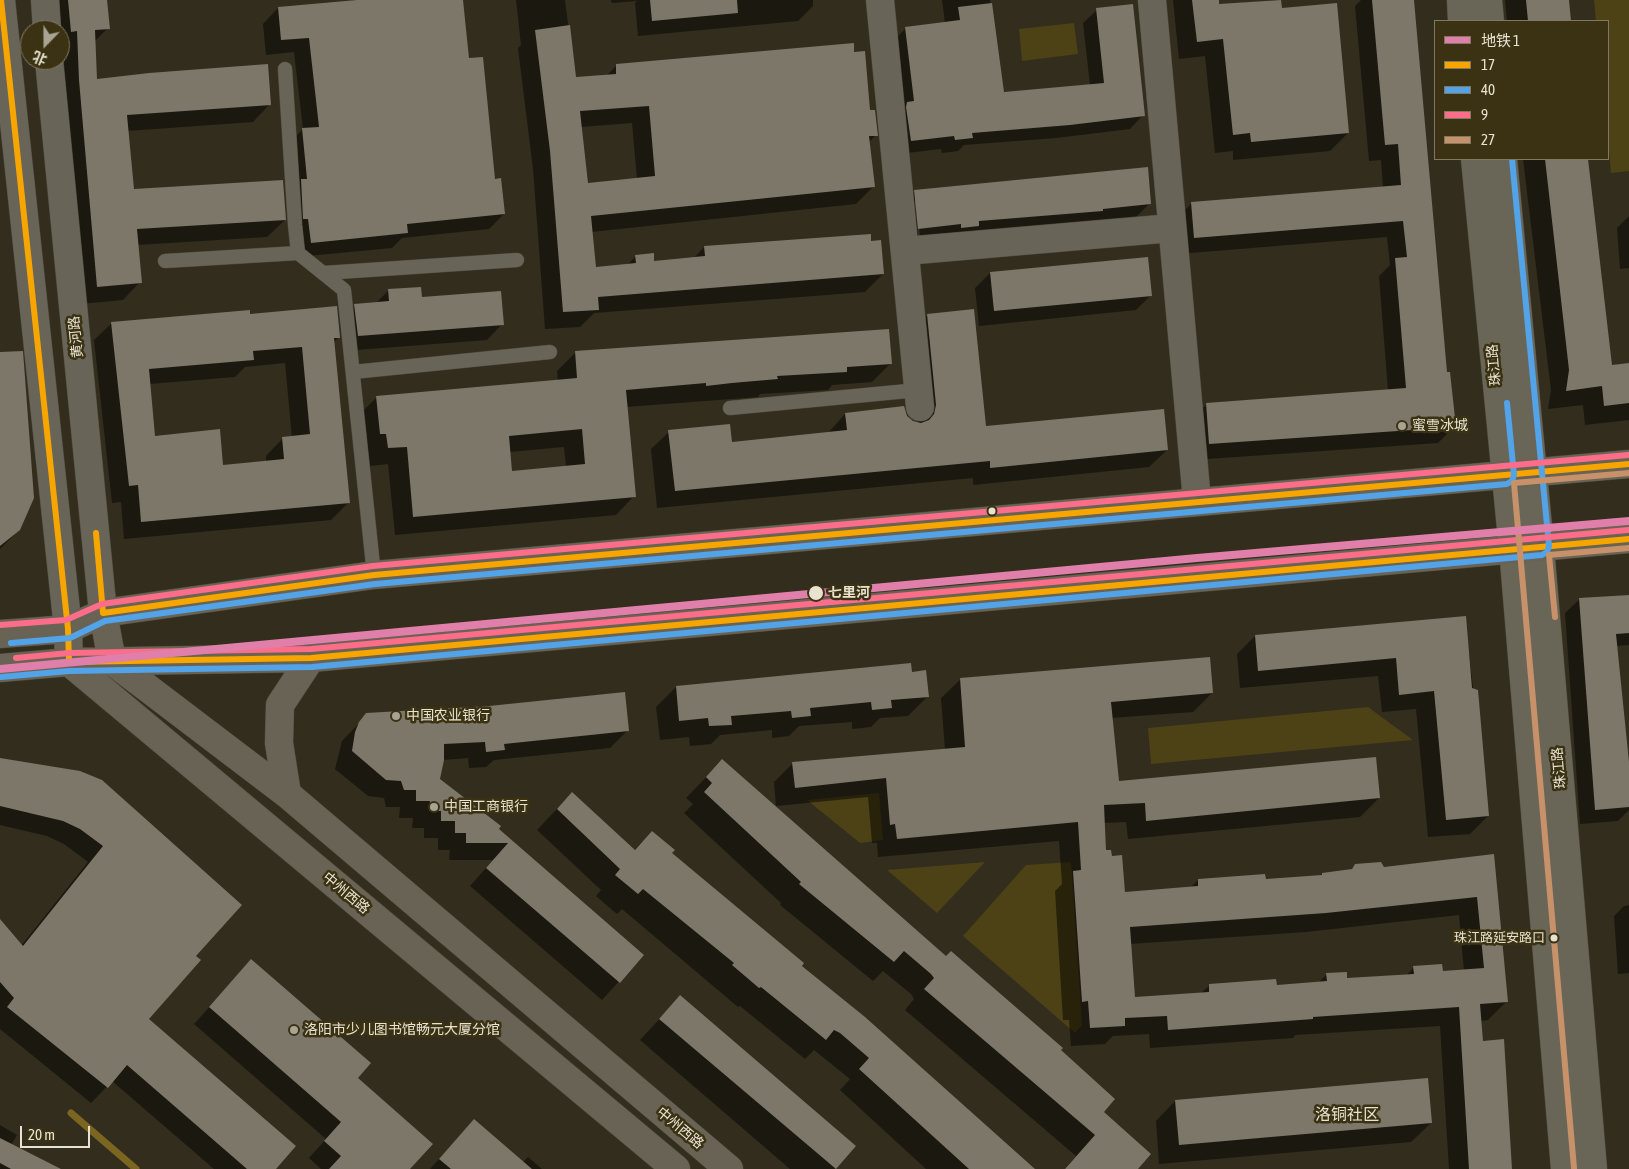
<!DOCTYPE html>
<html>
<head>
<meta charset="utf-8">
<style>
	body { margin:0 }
	#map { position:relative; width:1629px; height:1169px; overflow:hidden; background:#322d1d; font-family:"Asap Condensed","Noto Sans SC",sans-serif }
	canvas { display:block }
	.legend { position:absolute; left:1434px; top:20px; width:175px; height:140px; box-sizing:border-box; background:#3b3214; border:1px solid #807960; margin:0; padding:6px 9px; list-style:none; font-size:15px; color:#e8e3d1 }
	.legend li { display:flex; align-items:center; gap:10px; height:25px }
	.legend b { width:25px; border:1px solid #807960 }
	.north { position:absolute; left:20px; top:20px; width:50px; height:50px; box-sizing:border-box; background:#3b3214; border:1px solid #807960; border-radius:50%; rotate:202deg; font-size:14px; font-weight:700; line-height:20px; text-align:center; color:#e8e3d1 }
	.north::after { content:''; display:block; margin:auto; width:18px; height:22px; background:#a8a392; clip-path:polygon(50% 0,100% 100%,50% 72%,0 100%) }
	.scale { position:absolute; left:20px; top:1126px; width:70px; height:22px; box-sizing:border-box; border:2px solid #e8e3d1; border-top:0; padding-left:6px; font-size:15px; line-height:18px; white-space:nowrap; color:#e8e3d1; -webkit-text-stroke:4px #3b3214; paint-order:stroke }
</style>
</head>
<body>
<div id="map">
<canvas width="1629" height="1169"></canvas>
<ul class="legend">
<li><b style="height:6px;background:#df7faa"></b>地铁 1</li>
<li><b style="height:6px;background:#f7a600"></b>17</li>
<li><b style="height:6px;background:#53a3e8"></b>40</li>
<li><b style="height:6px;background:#fb6d88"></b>9</li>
<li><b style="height:6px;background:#c7916a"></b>27</li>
</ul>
<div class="north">北</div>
<div class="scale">20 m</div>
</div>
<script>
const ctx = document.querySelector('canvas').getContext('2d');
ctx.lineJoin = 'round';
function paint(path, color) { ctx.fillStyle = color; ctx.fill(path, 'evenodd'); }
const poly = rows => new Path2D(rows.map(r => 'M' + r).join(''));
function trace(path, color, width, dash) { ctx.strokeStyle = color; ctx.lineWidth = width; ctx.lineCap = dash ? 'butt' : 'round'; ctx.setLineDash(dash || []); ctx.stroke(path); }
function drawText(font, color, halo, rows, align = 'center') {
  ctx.font = font + ' "Asap Condensed","Noto Sans SC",sans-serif'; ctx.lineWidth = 5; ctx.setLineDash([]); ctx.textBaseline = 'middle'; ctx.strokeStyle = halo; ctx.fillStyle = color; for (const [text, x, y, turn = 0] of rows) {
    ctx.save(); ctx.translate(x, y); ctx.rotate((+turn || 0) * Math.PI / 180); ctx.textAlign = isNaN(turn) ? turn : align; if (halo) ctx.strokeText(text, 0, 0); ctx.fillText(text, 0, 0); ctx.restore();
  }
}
paint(poly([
	[1594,0,1629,0,1629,171,1611,173,1608,141,1608,21,1596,21],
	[1074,23,1078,54,1022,61,1019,29],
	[1368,707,1413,740,1151,764,1148,728],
	[879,793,883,840,860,843,807,800],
	[985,862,937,913,887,870],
	[1071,862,1082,1025,1075,1033,963,936,1026,865]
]), '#4d4116');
paint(poly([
	[50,0,106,0,108,28,94,42,96,81,270,104,253,122,127,131,132,190,285,220,267,237,137,245,140,282,123,300,80,304,62,98,60,30],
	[371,0,462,0,468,59,494,180,504,214,489,229,402,238,392,248,296,257,294,233,289,234,286,196,287,145,303,129,294,52,266,55,263,24,278,8],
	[516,0,565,0,575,79,606,76,616,66,853,53,876,135,868,143,873,187,856,204,591,232,594,268,627,265,636,256,653,262,693,259,704,247,870,242,883,274,865,292,594,313,580,327,545,329,533,169,518,48,521,45],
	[632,123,637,179,587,185,581,127],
	[611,0,813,0,813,6,798,21,638,36,635,3,637,1,612,3],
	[942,0,990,0,1002,93,1090,85,1083,23,1097,10,1143,115,1130,129,1056,138,964,145,958,151,942,153,941,149,898,154,892,42,906,28,945,23],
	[1173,0,1218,0,1218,5,1280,0,1281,10,1348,133,1330,151,1233,160,1233,151,1215,153,1205,56,1179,59],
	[1361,0,1413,0,1446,373,1455,426,1438,443,1193,460,1190,421,1207,404,1388,391,1379,276,1390,265,1387,237,1178,254,1175,220,1192,203,1383,188,1381,160,1369,161,1355,6],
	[1505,0,1568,0,1570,21,1507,21],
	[1523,159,1586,159,1611,367,1629,364,1629,420,1585,425,1583,405,1548,409,1551,390],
	[915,191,1150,203,1136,217,905,242,901,204],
	[914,201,917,201,920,235,918,235],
	[1629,216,1629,268,1620,269,1617,228],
	[990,273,1151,295,1136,310,979,326,975,288],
	[388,291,421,298,502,324,487,340,343,351,340,321,355,306,376,303],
	[928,315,985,428,1167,450,1149,467,973,485,973,478,657,508,651,449,669,432,731,443,828,433,845,414,906,416,913,422,918,423,910,333],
	[249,316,339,337,333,343,348,503,331,520,124,539,121,502,112,503,94,340,112,323],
	[285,363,292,438,283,438,266,456,266,462,222,466,154,437,149,384,235,377,245,367],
	[888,331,891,363,872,382,832,385,828,390,760,394,758,397,626,407,634,496,616,515,395,535,388,464,370,466,368,452,362,452,358,416,377,397,558,381,557,371,575,353],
	[564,447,566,467,511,472,509,452],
	[0,354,19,530,0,549],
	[1629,595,1629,645,1616,646,1629,775,1629,810,1618,821,1580,824,1565,613,1580,599],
	[1465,618,1488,816,1470,834,1428,837,1416,709,1382,712,1378,676,1240,688,1237,654,1255,636],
	[910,673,928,696,908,716,880,718,871,727,852,729,852,722,799,726,789,736,772,738,772,730,720,735,711,744,690,746,689,737,660,740,656,707,676,687],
	[961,679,1212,693,1193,712,1111,718,1118,782,1379,798,1360,817,1128,839,1126,822,1104,823,1105,851,1124,893,1190,888,1198,880,1265,881,1319,877,1322,874,1350,871,1355,865,1384,869,1493,855,1507,1001,1488,1020,1480,1021,1482,1042,1511,1169,1449,1169,1440,1026,1295,1035,1293,1038,1150,1048,1149,1034,1113,1036,1105,1044,1071,1046,1069,1020,1063,1020,1055,891,1062,884,1059,841,878,857,877,843,872,843,868,797,776,806,774,782,793,763,945,750,941,698],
	[1459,915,1464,971,1442,972,1414,967,1406,976,1346,980,1327,974,1318,983,1276,986,1209,986,1201,993,1134,999,1130,944,1306,932],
	[367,715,628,730,610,748,494,760,486,767,469,768,468,758,443,760,438,780,643,955,602,1000,470,886,493,860,449,860,450,850,438,850,438,838,424,838,424,828,412,828,413,818,399,818,400,807,386,807,384,798,368,796,335,769,342,741],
	[0,760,240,905,194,956,147,1019,275,1169,214,1169,112,1081,91,1103,0,1029,0,921,21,946,88,862,64,844,47,836,0,825],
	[722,761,946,957,1060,1050,1102,1112,1136,1169,1065,1169,1076,1156,905,1010,914,999,911,994,883,971,873,981,780,905,781,903,684,813,693,804,686,798],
	[572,793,634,850,652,832,670,854,864,1018,1033,1169,926,1169,840,1090,850,1079,814,1050,805,1059,740,1006,738,1007,622,909,617,914,596,896,601,890,537,830],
	[1629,905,1629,973,1618,974,1614,916,1624,906],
	[252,960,356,1078,409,1169,321,1169,309,1158,326,1139,194,1024],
	[680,997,854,1146,834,1169,790,1169,640,1040],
	[1175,1101,1431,1123,1411,1142,1159,1164,1156,1121],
	[474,1121,522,1163,528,1157,542,1169,430,1169],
	[0,1125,17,1135,11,1145,47,1169,0,1169]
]), '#0007');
trace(poly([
	[71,1113,136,1169]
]), '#7a6620', 7);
paint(poly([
	[68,0,107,0,110,29,95,30,97,79,149,73,268,64,271,105,127,115,134,189,283,180,286,220,137,229,142,283,97,287,79,80,77,31,71,32],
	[357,0,463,0,469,58,483,57,495,179,501,178,505,214,407,224,408,233,311,243,308,219,303,219,301,179,307,179,302,128,319,127,309,38,281,40,278,7],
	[650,0,737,0,738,13,652,21],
	[1192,0,1219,0,1219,4,1281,0,1282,8,1337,3,1349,133,1251,142,1250,133,1233,135,1223,39,1197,42],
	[1372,0,1414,0,1447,372,1450,372,1456,427,1209,444,1206,403,1406,388,1395,258,1407,257,1403,221,1194,238,1191,202,1401,185,1398,144,1385,145],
	[1526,0,1569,0,1571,21,1528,21],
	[992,3,1004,92,1104,83,1096,8,1133,4,1145,116,1070,125,972,133,973,138,955,140,954,136,911,141,906,107,907,102,914,101,905,27,960,20,958,7],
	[570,25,576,77,616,74,616,64,854,43,854,52,865,51,870,110,875,110,878,136,869,136,875,187,591,216,596,267,636,263,635,255,654,253,654,261,705,256,704,246,871,234,871,241,881,240,884,274,598,297,599,310,563,312,550,151,535,30],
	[649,106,655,176,588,183,580,111],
	[1545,159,1588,159,1612,365,1629,363,1629,403,1604,406,1602,386,1566,391,1569,370],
	[1148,167,1151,204,1103,209,1103,211,979,221,979,226,961,228,961,224,918,229,914,190],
	[1148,257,1152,296,994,311,990,272],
	[421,287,422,297,501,291,504,325,358,336,354,304,389,301,388,289],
	[337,306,340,338,334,338,350,503,141,522,138,485,129,486,111,322,250,310,250,314],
	[302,347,310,434,282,437,284,459,223,465,220,429,155,436,149,369,254,360,253,351],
	[974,309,986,426,1164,409,1168,450,990,468,990,461,675,491,668,430,730,424,732,442,847,430,845,413,904,406,907,416,913,421,921,423,929,420,934,414,936,405,927,314],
	[889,329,892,364,847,367,847,372,777,376,778,379,732,383,706,386,706,383,626,390,636,497,413,517,407,447,388,448,386,434,380,434,376,396,577,378,575,351],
	[582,429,585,464,512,471,509,436],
	[23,351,34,498,20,530,0,546,0,352],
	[1629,595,1629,633,1616,634,1629,762,1629,807,1595,810,1579,598],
	[1466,616,1472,688,1478,690,1489,816,1446,820,1434,691,1399,695,1396,658,1258,671,1255,635],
	[1210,657,1213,693,1111,702,1119,781,1376,757,1380,798,1146,821,1145,803,1104,805,1106,850,1111,850,1112,856,1122,855,1125,892,1198,886,1198,879,1265,874,1266,879,1322,875,1322,873,1352,869,1355,864,1381,862,1384,867,1494,854,1508,1002,1480,1004,1483,1041,1504,1039,1512,1169,1469,1169,1459,1007,1313,1017,1313,1019,1168,1030,1167,1016,1125,1018,1125,1026,1090,1028,1088,1001,1082,1002,1073,871,1081,870,1078,822,897,839,895,824,890,825,886,778,795,788,792,762,965,747,960,678],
	[1477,897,1484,968,1443,971,1442,964,1413,966,1414,974,1347,978,1347,972,1326,973,1327,981,1277,985,1276,979,1209,984,1209,992,1135,997,1130,927,1326,913],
	[911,663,912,672,926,670,929,697,891,700,892,708,872,710,871,702,810,708,811,716,792,718,791,711,731,716,732,725,709,726,708,718,679,721,676,686],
	[625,692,629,731,504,744,505,750,486,752,485,742,444,744,444,760,440,779,501,826,499,829,644,955,620,983,486,868,508,843,466,843,466,833,455,833,455,821,441,821,441,811,429,811,430,801,416,801,416,790,404,790,401,781,386,780,352,751,355,732,359,722,366,713,489,706],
	[0,758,80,771,102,780,242,905,196,956,201,960,149,1019,296,1146,276,1169,247,1169,127,1065,108,1088,7,1007,14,998,0,982,0,919,23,946,103,846,80,829,63,821,0,806],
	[722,759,946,956,951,951,1063,1048,1061,1050,1115,1099,1104,1112,1151,1154,1138,1169,1065,1169,1095,1135,924,989,934,978,931,974,904,951,894,962,799,884,801,882,704,792,712,783,706,777],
	[572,792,635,850,652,831,675,850,672,853,804,963,802,966,865,1017,1035,1169,969,1169,859,1069,869,1058,840,1033,834,1030,826,1040,761,987,759,988,732,965,734,963,643,889,638,894,615,875,620,869,557,809],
	[251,959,371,1063,358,1078,433,1144,410,1169,329,1169,341,1156,324,1141,341,1122,209,1007],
	[680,995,856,1146,836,1169,659,1019],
	[1428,1078,1432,1123,1179,1145,1175,1100],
	[474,1119,532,1169,451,1169,439,1159],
	[0,1138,61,1169,11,1169,0,1163]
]), '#7c7769');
const service = poly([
	[285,69,295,225,298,253,344,290,374,575],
	[165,261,298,253],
	[324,273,517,260],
	[353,372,550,352],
	[730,408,918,390]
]);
const minor = poly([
	[1,0,68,629,69,662],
	[45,0,47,30],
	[880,0,920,407],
	[1152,0,1197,501],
	[49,60,103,613],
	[905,251,1172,228]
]);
const secondary = poly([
	[1461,0,1462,21],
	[1488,0,1490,21],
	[1475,159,1513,549,1565,1169],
	[1503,159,1540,547,1593,1169]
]);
const primary = poly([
	[103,613,112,661,287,794,729,1169],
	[0,634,68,629,103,613,374,575,1629,464],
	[69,662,676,1169],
	[0,668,69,662,311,658,1629,539],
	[287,794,279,743,280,705,311,658]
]);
trace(service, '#4d493b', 15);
trace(minor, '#4d493b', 29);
trace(secondary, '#4d493b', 29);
trace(primary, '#4d493b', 29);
trace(service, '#686458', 14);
trace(minor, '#686458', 28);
trace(secondary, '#696658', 28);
trace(primary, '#686354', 28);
trace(poly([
	[1,0,68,629,69,662,311,658,1629,539],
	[96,533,103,613,374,575,1629,464]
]), '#f7a600', 6);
trace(poly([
	[11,643,70,638,105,621,375,584,1507,484,1512,481,1514,475,1507,403],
	[1,677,69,671,312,667,1542,555,1547,552,1549,546,1512,159]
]), '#53a3e8', 6);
trace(poly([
	[0,625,66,620,102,604,373,566,1628,455],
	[16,658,69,653,311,649,1628,530]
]), '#fb6d88', 6);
trace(poly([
	[1555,617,1549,555,1629,548],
	[1574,1168,1514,483,1629,473]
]), '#c7916a', 6);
trace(poly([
	[0,669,1197,558,1629,521]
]), '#df7faa', 8);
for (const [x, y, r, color] of [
	[1402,426,5,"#a8a392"],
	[992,511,4.5,"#e8e3d1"],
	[816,593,8,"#e8e3d1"],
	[396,716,5,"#a8a392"],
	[434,807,5,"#a8a392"],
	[1554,938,4.5,"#e8e3d1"],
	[294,1030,5,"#a8a392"]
]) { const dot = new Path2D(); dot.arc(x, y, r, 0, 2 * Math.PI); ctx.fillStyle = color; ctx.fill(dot); trace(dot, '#3b3214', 2); }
drawText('13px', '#e8e3d1', '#3b3214', [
	["珠江路延安路口",1545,938]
], 'right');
drawText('14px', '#e8e3d1', '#3b3214', [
	["黄河路",76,337,-96],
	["珠江路",1494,365,-95],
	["珠江路",1559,768,-95],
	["中州西路",346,893,40],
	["中州西路",680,1128,40]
]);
drawText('14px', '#e8e3d1', '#3b3214', [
	["蜜雪冰城",1412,426],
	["中国农业银行",406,716],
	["中国工商银行",444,807],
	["洛阳市少儿图书馆畅元大厦分馆",304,1030]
], 'left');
drawText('bold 14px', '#e8e3d1', '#3b3214', [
	["七里河",828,593]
], 'left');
drawText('16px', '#e8e3d1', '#3b3214', [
	["洛铜社区",1347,1115]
]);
</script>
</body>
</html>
